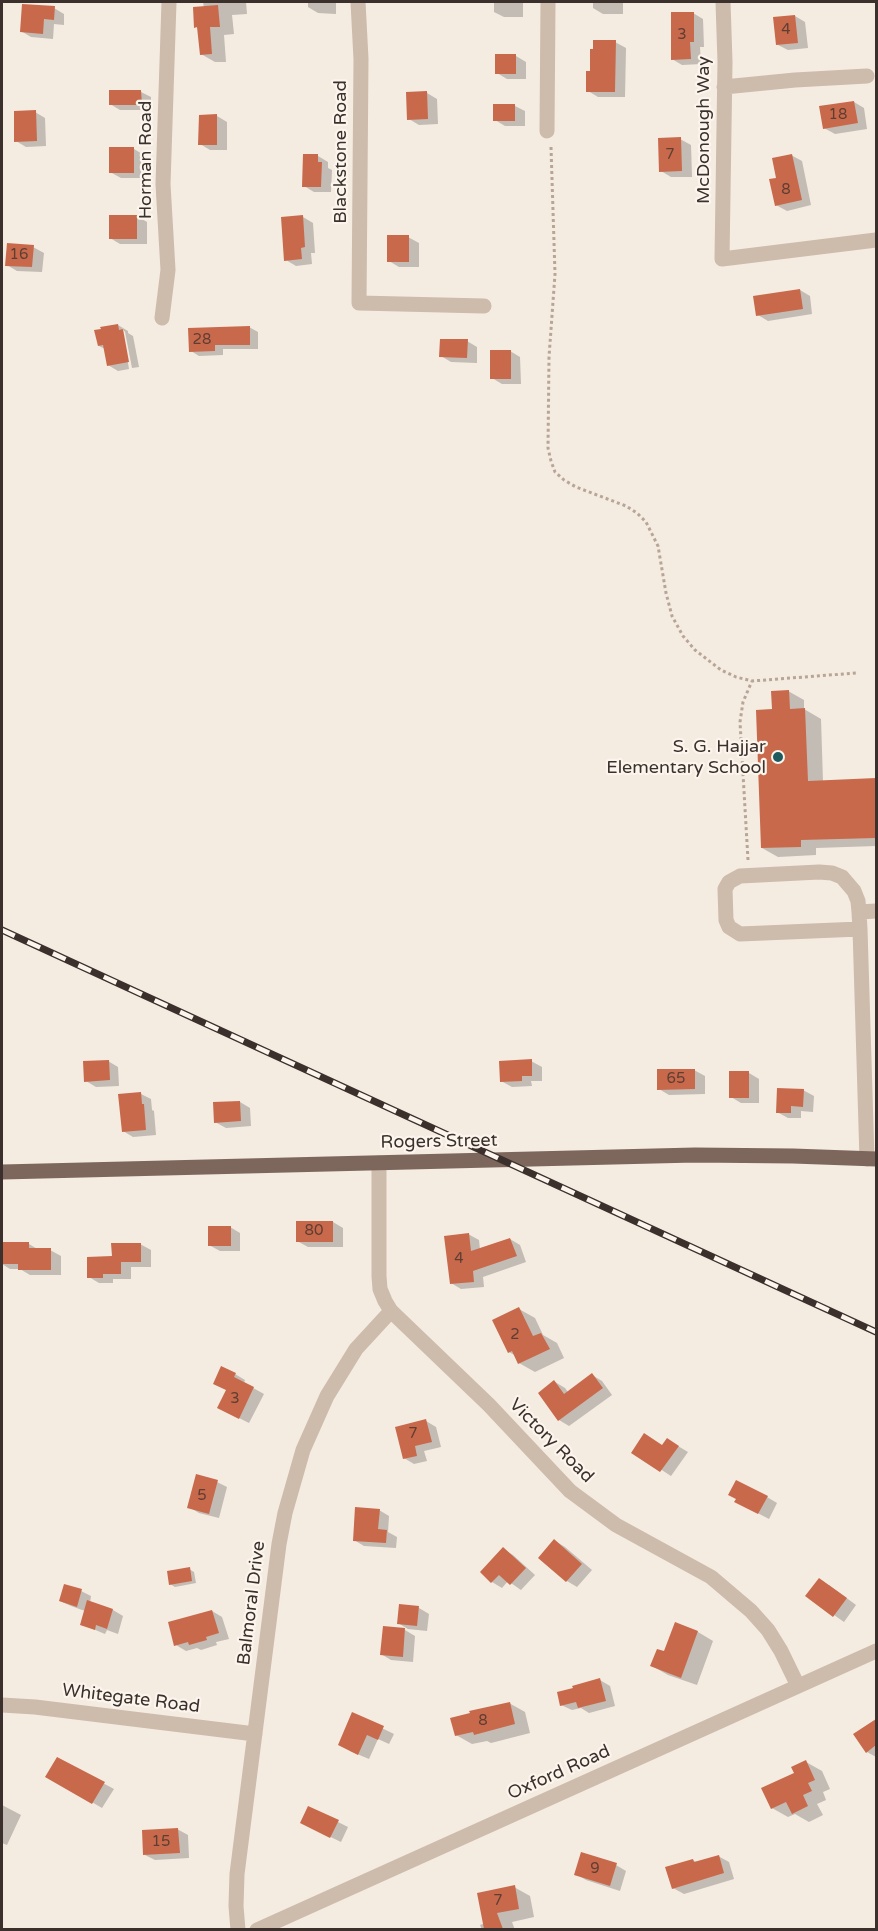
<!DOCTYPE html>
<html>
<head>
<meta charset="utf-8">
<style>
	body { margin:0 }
	#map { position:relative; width:878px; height:1931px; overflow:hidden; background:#f4ebe1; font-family:"Varela Round",sans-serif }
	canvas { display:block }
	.frame { position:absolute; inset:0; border:3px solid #3b302b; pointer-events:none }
</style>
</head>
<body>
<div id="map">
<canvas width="878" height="1931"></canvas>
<div class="frame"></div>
</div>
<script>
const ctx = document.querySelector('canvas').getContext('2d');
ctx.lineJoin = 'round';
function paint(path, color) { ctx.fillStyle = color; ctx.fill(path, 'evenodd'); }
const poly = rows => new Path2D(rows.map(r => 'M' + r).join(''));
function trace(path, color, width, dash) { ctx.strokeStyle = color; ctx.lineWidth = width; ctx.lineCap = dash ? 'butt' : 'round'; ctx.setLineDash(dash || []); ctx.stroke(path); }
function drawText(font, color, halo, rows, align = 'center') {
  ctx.font = font + ' "Varela Round",sans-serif'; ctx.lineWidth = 4.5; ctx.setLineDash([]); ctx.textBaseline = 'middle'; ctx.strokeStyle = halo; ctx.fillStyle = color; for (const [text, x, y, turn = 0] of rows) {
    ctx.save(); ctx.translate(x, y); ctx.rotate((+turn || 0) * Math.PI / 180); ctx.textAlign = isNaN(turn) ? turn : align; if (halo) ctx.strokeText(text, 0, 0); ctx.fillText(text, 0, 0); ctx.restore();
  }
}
paint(poly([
	[203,2,246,2,247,14,232,15,234,34,224,35,226,62,215,62,201,54,199,29,196,27,204,8],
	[308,2,336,2,336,14,318,13,308,7],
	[494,2,523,2,523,17,504,17,494,12],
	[593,2,623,2,623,14,603,14,593,8],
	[54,8,64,14,64,25,54,24,53,39,31,37,21,31],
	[693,13,703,19,704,47,700,47,701,64,682,65,672,59],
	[795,16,805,22,808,48,788,50,778,45],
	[615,42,626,48,625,97,598,97,588,91,594,51],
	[516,56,526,62,526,79,507,79,497,73],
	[141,92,151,97,151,110,120,110,110,104],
	[427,93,437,99,438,124,419,125,409,119],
	[854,102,864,108,867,129,835,134,824,128],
	[515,106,525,111,525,126,505,126,495,120],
	[35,112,45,118,46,146,26,147,16,141],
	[217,116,227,122,227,150,210,150,200,144],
	[680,139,691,145,692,177,671,177,661,171],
	[134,149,144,155,144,178,121,178,110,172],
	[304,155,318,156,328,162,328,168,332,170,331,192,314,192,304,186],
	[791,155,802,161,811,205,787,211,776,205,778,179],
	[137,216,147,222,147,244,120,244,110,238],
	[303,217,313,223,315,253,311,253,312,264,296,266,286,260],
	[408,237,419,243,419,267,399,267,389,261],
	[33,247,44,253,42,272,17,271,7,265],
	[800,290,810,296,812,314,768,321,758,315],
	[118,325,128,331,128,333,133,336,139,367,132,368,125,332,122,328,129,369,118,371,108,365,105,349,99,346],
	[249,327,258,332,258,349,223,349,223,355,199,356,191,351],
	[467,341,477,347,477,363,451,362,441,356],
	[510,351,520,357,521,384,502,384,492,378],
	[788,691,804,700,804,709,821,719,823,782,876,780,876,846,816,848,816,855,778,857,762,848,774,711],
	[108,1061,118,1067,119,1086,96,1087,86,1081],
	[531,1061,542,1067,542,1081,531,1081,532,1086,512,1087,501,1081],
	[694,1070,705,1076,705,1094,669,1095,659,1089],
	[749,1073,759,1079,759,1103,741,1103,731,1097],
	[803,1090,814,1096,813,1112,801,1111,801,1118,788,1118,777,1112],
	[141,1094,151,1099,152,1110,154,1111,156,1135,133,1137,123,1131],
	[240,1102,250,1108,251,1126,226,1128,215,1122],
	[333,1222,343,1228,343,1247,308,1247,297,1241],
	[230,1227,240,1233,240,1251,220,1251,209,1245],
	[468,1234,479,1240,480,1250,510,1239,520,1245,526,1262,483,1277,484,1287,461,1289,451,1283],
	[2,1244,29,1244,39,1250,50,1250,61,1256,61,1275,30,1275,20,1269,10,1269,2,1264],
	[140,1244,151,1250,151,1267,131,1267,131,1279,113,1279,113,1283,99,1283,89,1277,113,1258],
	[519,1309,535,1318,543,1335,557,1343,564,1358,535,1372,519,1363,516,1356,509,1352],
	[235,1374,245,1380,244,1383,264,1394,249,1423,219,1408],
	[592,1375,602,1381,612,1395,569,1426,559,1420,555,1382,565,1388,568,1392],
	[426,1421,436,1427,441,1447,424,1451,427,1461,414,1464,404,1458],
	[678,1446,688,1452,671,1476,634,1452],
	[217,1482,227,1487,219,1518,199,1513,189,1507],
	[767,1497,777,1503,769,1519,746,1507],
	[379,1510,389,1516,388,1532,397,1537,396,1548,364,1546,354,1540],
	[555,1541,565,1547,592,1570,577,1587,567,1581,540,1558],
	[503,1549,513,1555,535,1575,521,1590,508,1581,502,1588,492,1582],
	[189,1569,194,1572,196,1583,175,1587,170,1584],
	[829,1585,856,1605,844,1622,807,1596],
	[81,1591,91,1596,90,1603,113,1610,123,1616,118,1634,107,1630,105,1634,81,1624,85,1611,71,1606,60,1601],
	[400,1606,419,1608,429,1614,427,1631,408,1629,398,1623],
	[212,1611,222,1617,229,1639,216,1642,217,1645,201,1650,197,1648,186,1651,176,1645],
	[676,1624,698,1632,713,1641,697,1685,668,1675,652,1666,665,1653],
	[384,1627,405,1630,415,1636,413,1662,391,1660,381,1654],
	[600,1680,610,1686,615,1706,589,1713,581,1708,572,1710,561,1705,575,1689],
	[509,1703,525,1712,530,1733,491,1743,487,1741,472,1744,456,1735],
	[353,1714,394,1734,389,1744,378,1739,369,1759,350,1751],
	[876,1720,876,1757,867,1752,855,1734],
	[58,1759,114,1789,102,1808,47,1776],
	[806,1762,822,1771,830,1789,823,1792,826,1800,817,1804,823,1815,809,1822,795,1814,788,1817,772,1808],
	[2,1805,21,1815,7,1845,2,1843],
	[338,1822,348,1827,341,1842,312,1828],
	[177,1829,188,1835,189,1858,155,1860,145,1855],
	[718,1856,729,1862,734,1879,684,1894,673,1888,693,1860,697,1863],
	[616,1865,626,1871,620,1891,586,1880,576,1874],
	[514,1887,530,1896,534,1917,512,1922,515,1930,482,1930,480,1925,485,1923]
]), '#0003');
paint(poly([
	[22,4,55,6,54,20,44,19,43,34,20,32],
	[218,5,220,27,210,27,212,54,200,55,197,27,194,28,193,7],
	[671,12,694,12,694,42,690,42,691,59,671,60],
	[795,15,798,43,776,45,773,17],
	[593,40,616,40,615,92,586,92,586,71,590,71,590,49,593,49],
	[495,54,516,54,516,74,495,74],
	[109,90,141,90,142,105,109,105],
	[427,91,428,119,407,120,406,92],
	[854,101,858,123,823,129,819,106],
	[493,104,515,104,515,121,493,121],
	[36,110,37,141,14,142,14,111],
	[217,114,217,145,198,145,199,115],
	[681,137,682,171,659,172,658,138],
	[109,147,134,147,134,173,109,173],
	[303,154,318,154,318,162,322,162,321,187,302,187],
	[792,154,802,200,775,206,769,179,776,178,772,158],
	[109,215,137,215,137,239,109,239],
	[303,215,305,247,301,248,302,259,284,261,281,217],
	[387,235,409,235,409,262,387,262],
	[7,243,34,245,32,267,5,266],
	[800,289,803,309,756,316,753,296],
	[118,324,119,330,123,329,129,362,107,366,103,345,98,346,94,330,101,329,100,327],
	[250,326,250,345,215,345,215,351,189,352,188,328],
	[440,339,468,339,467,358,439,357],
	[490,350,511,350,511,379,490,379],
	[789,690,790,709,805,708,808,781,876,778,876,838,801,840,801,847,761,848,756,710,772,709,771,691],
	[532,1059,532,1076,522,1076,522,1081,500,1082,499,1061],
	[109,1060,110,1080,84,1082,83,1061],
	[657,1069,695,1069,695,1089,657,1090],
	[729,1071,749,1071,749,1098,729,1098],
	[777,1088,804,1089,803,1107,791,1106,791,1113,776,1113],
	[141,1092,142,1104,144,1104,146,1130,122,1132,118,1094],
	[240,1101,241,1121,214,1123,213,1102],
	[296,1221,333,1221,333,1242,296,1242],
	[208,1226,231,1226,231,1246,208,1246],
	[469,1233,471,1251,510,1238,517,1256,473,1271,474,1282,450,1284,444,1236],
	[2,1242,29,1242,29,1248,51,1248,51,1270,18,1270,18,1264,2,1264],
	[111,1243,141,1243,141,1262,121,1262,121,1274,103,1274,103,1278,87,1278,87,1257,112,1256],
	[519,1307,533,1336,541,1333,550,1349,518,1364,512,1351,508,1353,492,1320],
	[221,1366,236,1373,234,1377,254,1387,239,1419,217,1408,226,1390,213,1384],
	[592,1373,603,1388,558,1421,538,1393,554,1380,564,1394],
	[426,1419,432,1442,415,1446,417,1456,403,1459,395,1427],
	[644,1433,662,1445,667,1438,679,1446,660,1472,631,1453],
	[196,1474,218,1480,209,1514,187,1508],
	[736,1480,768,1496,758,1514,734,1502,736,1499,728,1495],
	[355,1507,380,1509,378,1529,387,1530,386,1543,353,1541],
	[554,1539,582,1564,566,1582,538,1558],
	[503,1547,526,1568,510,1585,499,1575,491,1583,480,1572],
	[190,1567,192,1581,169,1585,167,1571],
	[819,1578,847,1598,833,1617,805,1596],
	[64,1584,82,1589,77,1607,59,1601],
	[87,1600,113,1609,107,1629,96,1625,95,1630,80,1625],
	[399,1604,419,1606,417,1626,397,1624],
	[212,1610,219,1633,206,1637,207,1640,189,1645,188,1642,174,1646,168,1622],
	[675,1622,698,1631,681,1678,650,1666,657,1649,664,1651],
	[383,1626,405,1628,403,1657,380,1655],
	[600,1678,606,1701,578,1708,576,1702,560,1706,557,1692,573,1688,572,1686],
	[510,1702,515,1724,474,1735,473,1732,455,1736,450,1718,470,1713,469,1711],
	[352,1712,384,1726,378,1740,367,1735,358,1755,338,1745],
	[876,1719,876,1745,866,1753,853,1734],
	[57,1757,105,1782,92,1804,45,1777],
	[806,1760,815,1780,808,1783,812,1791,803,1795,808,1806,792,1814,786,1802,771,1809,761,1788,794,1773,791,1767],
	[308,1806,339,1820,330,1838,300,1823],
	[178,1828,180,1853,143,1855,142,1830],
	[581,1852,617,1863,610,1886,574,1875],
	[719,1855,724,1873,672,1889,665,1867,693,1859,694,1862],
	[515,1885,519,1909,497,1913,503,1929,484,1929,477,1893]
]), '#c8694b');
trace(poly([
	[551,147,555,274,549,357,548,448,551,461,555,472,564,480,576,487,626,506,637,513,646,522,658,546,666,593,672,616,683,636,695,650,721,670,736,677,752,681,856,673],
	[748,860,740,722,743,702,752,681]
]), '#b9a596', 3, [3, 3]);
trace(poly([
	[358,2,361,59,359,303,484,306],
	[723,2,725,62,722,259,876,240],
	[724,87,795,80,867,76],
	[547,131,548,2],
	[162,318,168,270,163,184,169,2],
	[859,912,876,911],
	[860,929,740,934,729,927,726,920,725,889,729,882,740,876,819,872,832,873,842,877,854,891,858,901,859,912,860,929,867,1159],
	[379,1163,379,1276,380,1289,385,1301,391,1311,489,1405,570,1491,616,1525,711,1577,751,1611,768,1630,781,1651,798,1686],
	[2,1705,35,1707,255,1734],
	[238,1930,236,1906,237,1874,279,1544,285,1513,303,1450,327,1396,356,1349,391,1311],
	[257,1930,876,1651]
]), '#cdbbac', 15);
trace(poly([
	[2,1172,695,1155,793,1156,876,1159]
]), '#7d675c', 15);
const rail = poly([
	[2,930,876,1332]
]);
trace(rail, '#3b302b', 7);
trace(rail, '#fbf5ee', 4.5, [14]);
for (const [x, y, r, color] of [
	[778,757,6,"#1f5a5e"]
]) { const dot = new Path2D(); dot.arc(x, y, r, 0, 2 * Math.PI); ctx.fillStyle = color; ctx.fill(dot); trace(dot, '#fbf5ee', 2); }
drawText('15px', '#5e3e33', null, [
	["4",786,30],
	["3",682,35],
	["18",838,115],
	["7",670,155],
	["8",786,190],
	["16",19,255],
	["28",202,340],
	["65",676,1079],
	["80",314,1231],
	["4",459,1259],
	["2",515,1335],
	["3",235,1399],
	["7",413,1434],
	["5",202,1496],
	["8",483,1721],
	["15",161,1842],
	["9",595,1869],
	["7",498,1901]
]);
drawText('18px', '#3b302b', '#fbf5ee', [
	["McDonough Way",704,130,-90],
	["Blackstone Road",341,152,-90],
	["Horman Road",146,160,-90],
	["Rogers Street",439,1142,-1],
	["Victory Road",551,1441,45],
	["Balmoral Drive",252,1603,-83],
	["Whitegate Road",131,1699,7],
	["Oxford Road",559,1773,-24]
]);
drawText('18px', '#3b302b', '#fbf5ee', [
	["S. G. Hajjar",766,747],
	["Elementary School",766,768]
], 'right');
</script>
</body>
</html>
